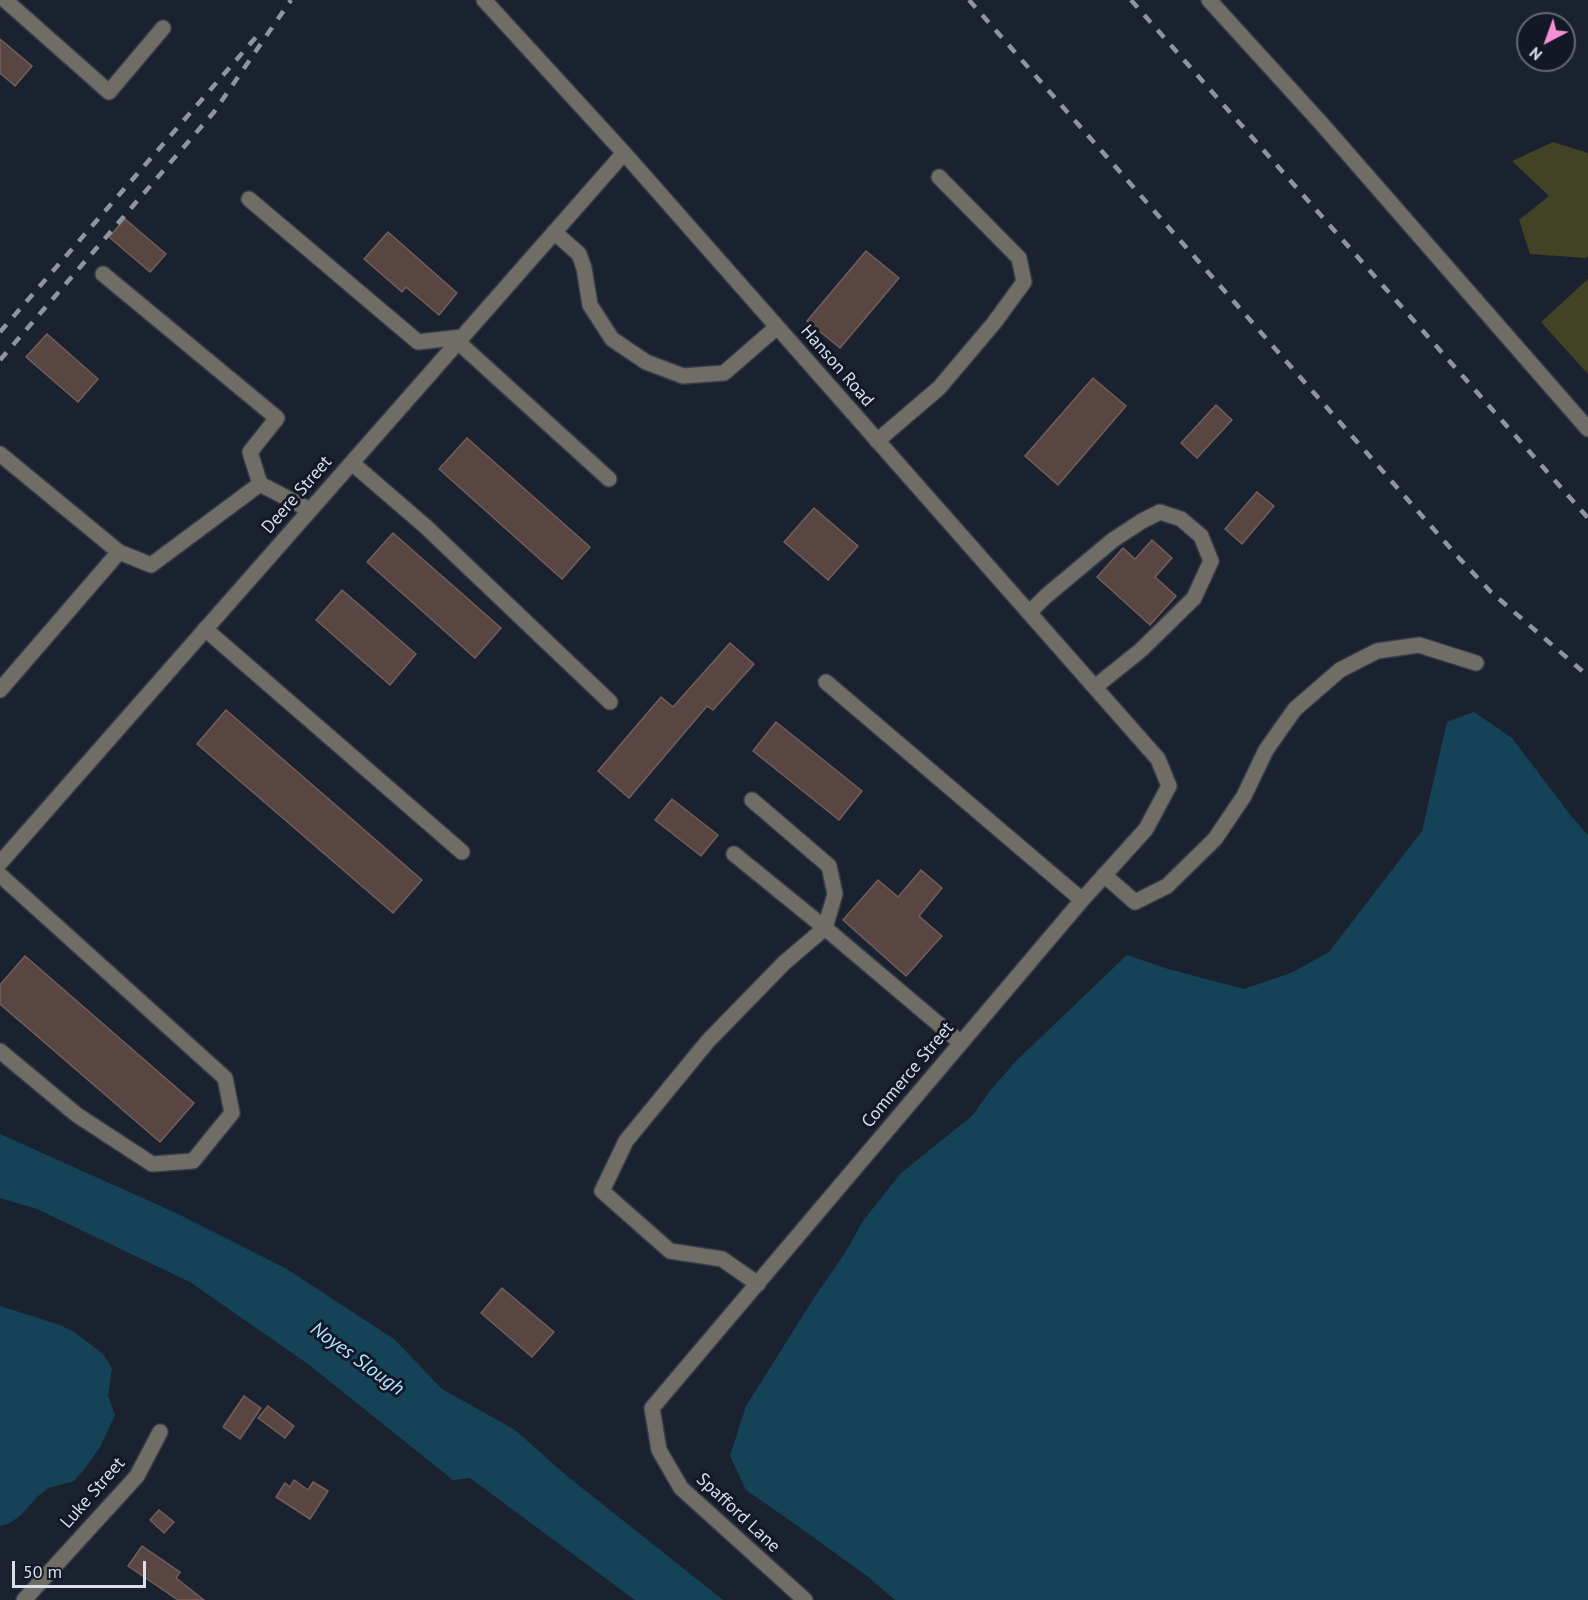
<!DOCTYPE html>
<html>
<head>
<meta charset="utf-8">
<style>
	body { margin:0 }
	#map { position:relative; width:1588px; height:1600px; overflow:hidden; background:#1b222f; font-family:"PT Sans",sans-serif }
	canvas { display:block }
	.north { position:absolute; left:1516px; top:12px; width:60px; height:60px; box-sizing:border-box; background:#121825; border:2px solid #626873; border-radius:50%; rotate:221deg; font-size:16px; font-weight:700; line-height:24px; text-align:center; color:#dadfe8 }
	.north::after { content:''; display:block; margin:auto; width:21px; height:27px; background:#f591d2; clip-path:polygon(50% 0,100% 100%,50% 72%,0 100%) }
	.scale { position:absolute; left:12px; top:1561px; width:134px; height:27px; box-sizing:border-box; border:3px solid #dadfe8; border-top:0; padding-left:8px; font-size:18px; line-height:21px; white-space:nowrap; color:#dadfe8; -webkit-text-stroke:4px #121825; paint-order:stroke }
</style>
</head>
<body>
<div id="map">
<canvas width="1588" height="1600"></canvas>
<div class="north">N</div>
<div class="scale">50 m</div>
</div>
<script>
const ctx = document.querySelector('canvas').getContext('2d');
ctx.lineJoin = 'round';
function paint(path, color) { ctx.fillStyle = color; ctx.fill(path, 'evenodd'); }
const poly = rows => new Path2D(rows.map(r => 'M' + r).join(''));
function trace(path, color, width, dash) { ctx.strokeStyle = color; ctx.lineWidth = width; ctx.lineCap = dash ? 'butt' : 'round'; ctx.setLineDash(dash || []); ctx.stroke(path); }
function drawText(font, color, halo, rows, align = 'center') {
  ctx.font = font + ' "PT Sans",sans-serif'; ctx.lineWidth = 6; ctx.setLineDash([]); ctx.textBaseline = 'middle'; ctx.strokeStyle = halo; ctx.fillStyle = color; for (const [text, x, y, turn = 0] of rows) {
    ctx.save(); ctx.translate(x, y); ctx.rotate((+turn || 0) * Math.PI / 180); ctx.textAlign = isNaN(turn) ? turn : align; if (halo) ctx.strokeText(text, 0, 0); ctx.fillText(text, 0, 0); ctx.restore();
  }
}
paint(poly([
	[1553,142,1588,153,1588,256,1586,258,1530,254,1519,220,1549,196,1512,161],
	[1588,279,1588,374,1541,322]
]), '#424324');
paint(poly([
	[1474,712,1512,738,1571,816,1588,835,1588,1600,895,1600,867,1576,795,1524,746,1490,730,1456,746,1406,814,1298,845,1253,863,1221,901,1173,972,1116,990,1091,1016,1061,1127,955,1168,969,1244,989,1291,973,1329,952,1422,831,1447,722],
	[0,1134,176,1213,285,1268,394,1339,442,1389,515,1430,567,1476,723,1600,635,1600,470,1478,453,1480,308,1364,190,1282,37,1209,0,1198],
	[0,1306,60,1325,74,1332,102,1353,112,1368,108,1396,115,1415,100,1447,86,1467,74,1481,48,1488,37,1497,21,1515,10,1523,0,1526]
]), '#144358');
const building = poly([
	[0,39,32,66,15,86,0,73,0,39],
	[125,219,166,254,150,272,109,237,125,219],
	[388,232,457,293,439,315,406,287,402,292,364,259,388,232],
	[866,251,899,278,840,348,807,321,866,251],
	[47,334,98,379,78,402,26,357,47,334],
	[1093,378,1126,406,1058,485,1025,456,1093,378],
	[1216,405,1232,420,1197,458,1181,443,1216,405],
	[467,438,590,547,562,579,439,469,467,438],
	[1257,492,1274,506,1242,544,1225,529,1257,492],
	[814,508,858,546,828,580,784,542,814,508],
	[393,533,501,628,475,658,367,562,393,533],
	[1152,540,1172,558,1155,577,1176,596,1150,625,1097,577,1123,548,1135,559,1152,540],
	[342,590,416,654,390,685,316,620,342,590],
	[730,643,754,664,713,710,707,706,629,798,598,771,661,697,673,707,730,643],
	[226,710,422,880,393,913,197,744,226,710],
	[776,722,862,791,839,820,753,751,776,722],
	[672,799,718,835,701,856,655,820,672,799],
	[921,870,942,888,919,916,942,936,906,976,843,920,878,880,898,897,921,870],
	[25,956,194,1103,160,1142,0,1004,0,985,25,956],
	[502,1288,554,1332,532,1357,481,1313,502,1288],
	[244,1396,261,1408,240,1439,223,1427,244,1396],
	[268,1406,294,1426,285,1438,258,1418,268,1406],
	[294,1480,308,1490,313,1482,328,1491,310,1519,276,1497,285,1483,290,1487,294,1480],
	[159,1510,174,1522,164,1533,150,1520,159,1510],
	[142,1546,180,1572,176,1578,204,1600,178,1600,128,1566,142,1546]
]);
paint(building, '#594542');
trace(building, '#735e5b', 1.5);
const minor = poly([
	[5,0,109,92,163,28],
	[484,0,624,153,1158,759,1169,786,1146,829,1082,900,652,1408,659,1450,681,1488,805,1600],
	[1209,0,1321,123,1588,429],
	[249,199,418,342,462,337],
	[554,232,579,254,584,268,590,305,612,339,646,362,683,376,724,373,777,327],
	[103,274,277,418,250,452,260,484],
	[458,342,609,479],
	[877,441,939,388,994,323,1024,282,1019,258,939,177],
	[0,454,119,552,151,565,260,484,310,510],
	[352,463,425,526,610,702],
	[1029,613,1046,596,1113,540,1142,521,1160,512,1181,519,1201,536,1211,561,1194,598,1141,650,1095,687],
	[205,629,462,852],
	[826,682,1082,900],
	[0,690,119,552],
	[752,800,829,866,835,894,825,928,784,963,708,1041,626,1141,602,1191,670,1251,722,1259,758,1284],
	[734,854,825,928,961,1043],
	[0,863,624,153],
	[0,875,225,1078,232,1113,193,1161,152,1164,77,1115,0,1051],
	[1104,875,1135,902,1167,886,1215,839,1244,796,1266,750,1295,709,1340,670,1377,651,1419,645,1476,663],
	[24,1600,137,1476,160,1432]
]);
trace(minor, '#363c49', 18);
trace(minor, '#6f6d65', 15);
trace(poly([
	[969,0,1459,558,1491,592,1588,676],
	[1131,0,1588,518],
	[0,332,257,36],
	[0,360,214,112,291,0]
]), '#8f959f', 4.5, [10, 10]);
drawText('18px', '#dadfe8', '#121825', [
	["Hanson Road",837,366,49],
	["Deere Street",297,495,-49],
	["Commerce Street",908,1075,-50],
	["Luke Street",93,1493,-49],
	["Spafford Lane",738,1513,43]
]);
drawText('italic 20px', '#b1e3ff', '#121825', [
	["Noyes Slough",357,1359,36]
]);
</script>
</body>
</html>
